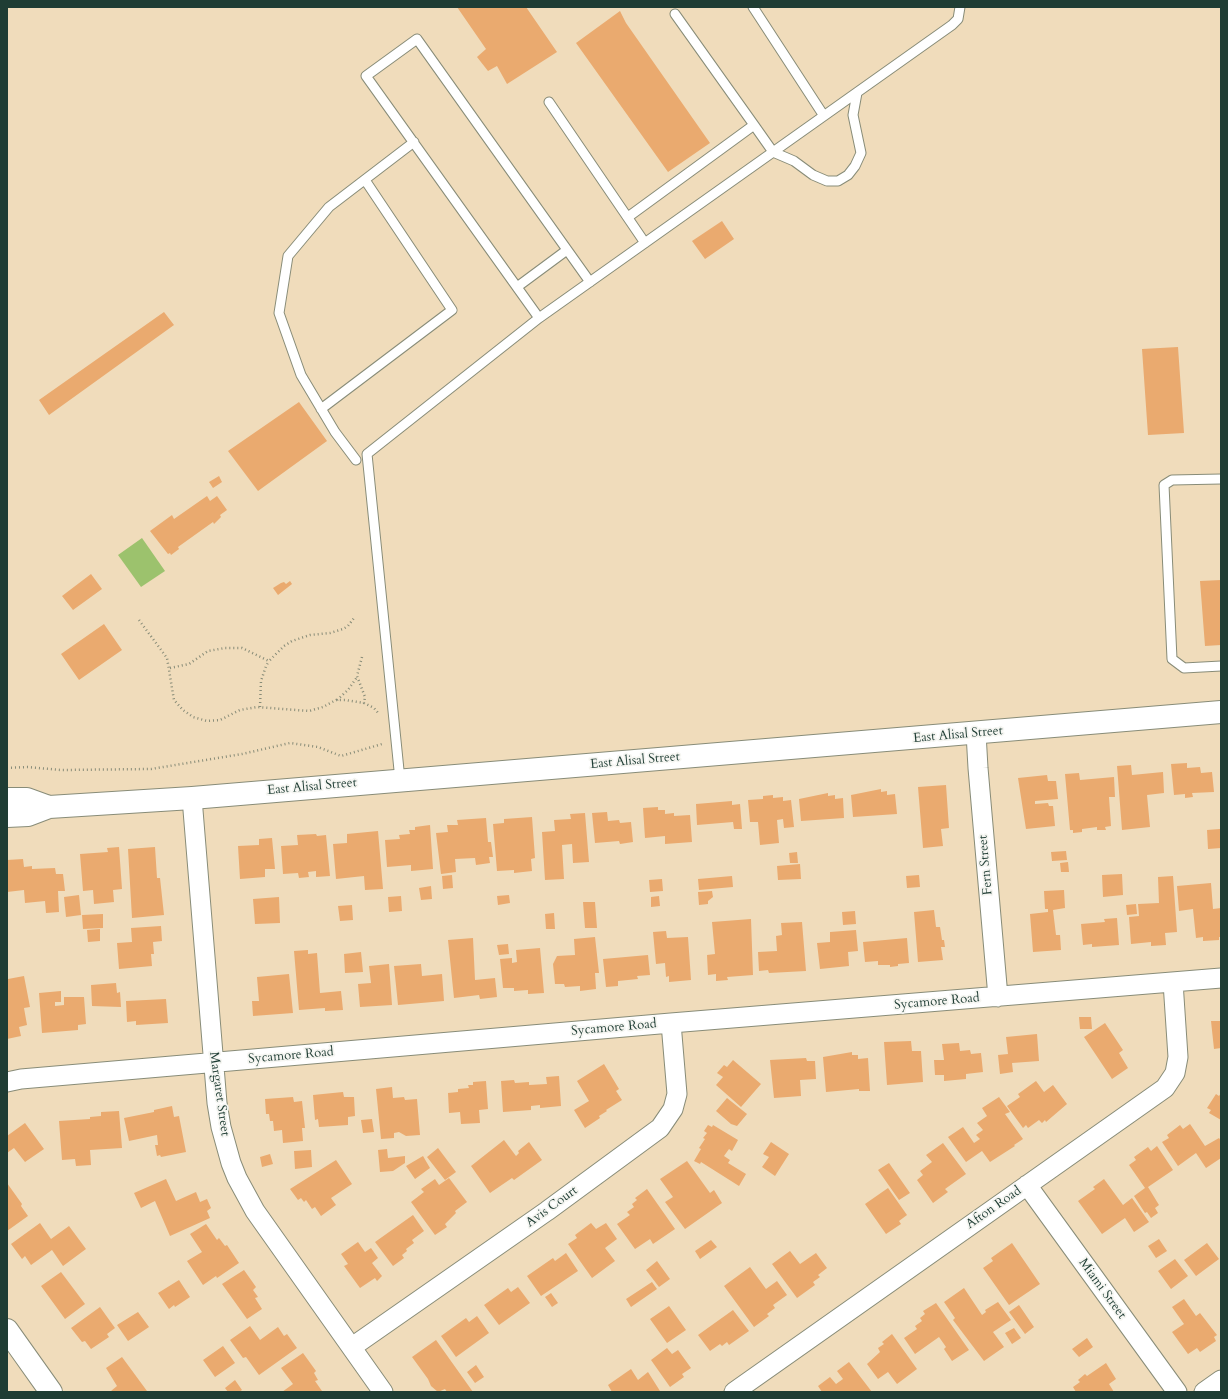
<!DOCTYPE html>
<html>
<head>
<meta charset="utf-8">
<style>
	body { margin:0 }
	#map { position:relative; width:1228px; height:1399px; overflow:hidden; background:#f0dcbb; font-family:Cardo,serif }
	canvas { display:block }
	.frame { position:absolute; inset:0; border:8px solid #1f3d34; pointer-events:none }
</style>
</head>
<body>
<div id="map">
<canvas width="1228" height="1399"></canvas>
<div class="frame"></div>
</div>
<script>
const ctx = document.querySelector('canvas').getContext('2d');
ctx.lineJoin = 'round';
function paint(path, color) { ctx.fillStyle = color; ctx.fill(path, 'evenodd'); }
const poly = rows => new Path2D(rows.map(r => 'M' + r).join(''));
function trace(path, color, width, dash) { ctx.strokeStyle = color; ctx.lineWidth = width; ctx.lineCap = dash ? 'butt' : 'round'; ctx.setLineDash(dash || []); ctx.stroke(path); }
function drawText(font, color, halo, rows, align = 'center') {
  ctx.font = font + ' Cardo,serif'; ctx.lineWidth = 3.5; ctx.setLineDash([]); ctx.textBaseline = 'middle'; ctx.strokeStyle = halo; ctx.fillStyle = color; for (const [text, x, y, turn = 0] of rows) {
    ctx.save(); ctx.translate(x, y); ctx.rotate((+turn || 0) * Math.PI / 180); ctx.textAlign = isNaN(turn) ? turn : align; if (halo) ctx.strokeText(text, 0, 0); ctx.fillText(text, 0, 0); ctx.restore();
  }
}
paint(poly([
	[142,538,165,571,141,587,118,555]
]), '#9cc26d');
paint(poly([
	[457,7,526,7,557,52,507,84,497,66,488,71,477,57,486,49],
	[620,11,626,23,710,143,668,172,576,43],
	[722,221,734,239,705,259,692,241],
	[164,312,174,325,49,415,39,400],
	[1178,347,1184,433,1148,435,1142,349],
	[299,402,327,441,258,491,228,451],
	[219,476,222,482,213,488,209,482],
	[207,496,210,501,217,496,227,510,220,515,221,517,214,524,213,522,178,547,179,549,171,555,170,553,168,554,150,531,172,515,174,519],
	[91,574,102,589,73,610,62,596],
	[1221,580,1221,645,1205,646,1200,581],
	[290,581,292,584,278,595,273,588,281,583,284,582,286,584],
	[104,624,122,650,79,680,61,654],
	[1187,763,1187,768,1200,767,1201,773,1212,772,1214,792,1192,793,1193,797,1185,798,1185,794,1174,795,1171,764],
	[1131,765,1132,775,1163,772,1164,793,1147,795,1150,827,1122,830,1117,766],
	[1079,773,1080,780,1114,777,1115,797,1109,797,1111,826,1105,827,1106,830,1097,830,1097,827,1082,829,1082,832,1073,833,1073,830,1070,830,1065,774],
	[1047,775,1048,781,1056,781,1058,799,1035,801,1035,804,1048,803,1049,806,1053,806,1055,826,1026,829,1018,778],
	[946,785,949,828,941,829,943,846,923,848,918,787],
	[881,789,881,792,887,791,887,795,895,794,897,814,853,817,851,795],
	[828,793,828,796,835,795,835,799,843,798,844,818,801,821,799,799],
	[773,795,773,798,783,797,783,801,791,800,794,827,784,828,783,819,777,820,779,843,760,845,758,822,750,822,748,800,763,799,763,796],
	[732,801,732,805,740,804,742,829,734,829,733,822,697,825,696,804],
	[658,807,658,810,665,810,665,814,674,813,674,816,690,815,692,842,665,844,665,836,645,838,643,808],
	[607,812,608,821,619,820,620,823,631,822,633,842,620,844,619,841,595,843,592,813],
	[585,813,589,862,573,863,572,844,562,845,564,879,545,880,542,832,555,831,554,820,571,819,570,814],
	[532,817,535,858,531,859,532,871,514,873,514,870,497,871,493,824,504,823,504,819],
	[486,818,488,842,491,842,493,857,489,857,490,863,476,865,475,858,455,859,456,872,441,874,436,833,448,832,447,825,458,825,457,820],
	[430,825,433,869,411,871,411,865,387,867,385,840,400,839,399,835,410,834,409,830,415,830,415,827],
	[1220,829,1221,848,1208,849,1207,830],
	[378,831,383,889,365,890,364,876,336,879,333,844,347,843,347,834],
	[316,834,317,836,326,835,330,876,316,877,316,871,308,872,309,877,299,878,298,873,283,874,281,846,298,845,297,835],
	[272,838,275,869,265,869,265,877,240,879,238,846,259,845,259,839],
	[119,847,122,889,113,890,114,902,94,904,93,890,83,891,80,854,108,852,107,848],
	[155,847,157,878,160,878,164,915,132,918,128,849],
	[1066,851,1067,860,1052,861,1051,852],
	[797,852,798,863,790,863,789,853],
	[23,859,24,867,32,866,32,869,55,868,56,874,63,874,65,891,58,891,59,912,46,913,45,901,25,903,24,890,7,892,7,860],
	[1068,862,1069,872,1061,872,1060,863],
	[800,864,801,879,778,880,777,866],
	[1122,874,1123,895,1103,897,1102,875],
	[452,875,453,888,443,889,442,876],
	[919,875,920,887,907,888,906,876],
	[732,876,733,887,699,890,698,879],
	[1173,876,1177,932,1165,933,1166,945,1151,946,1151,942,1131,944,1129,917,1139,916,1138,904,1159,903,1158,877],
	[662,879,663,891,650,892,649,880],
	[1211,883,1213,909,1221,908,1221,937,1219,937,1219,940,1203,941,1203,937,1196,938,1193,909,1179,911,1177,886],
	[431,886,432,899,421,900,419,888],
	[1064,890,1065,908,1053,910,1056,935,1060,935,1061,950,1033,952,1030,914,1048,912,1048,909,1045,909,1044,891],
	[712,891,713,897,708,901,708,904,699,905,698,892],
	[79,895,81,915,66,917,64,897],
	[509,895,510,903,498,905,497,896],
	[401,896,402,911,389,912,388,897],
	[659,896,660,906,651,907,651,897],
	[279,897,280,923,255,924,253,899],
	[583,902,595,902,597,928,585,928],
	[1136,904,1137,914,1127,915,1126,905],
	[352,905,353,920,340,921,338,906],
	[934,910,936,927,940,927,942,940,944,940,945,947,941,947,943,960,918,962,914,912],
	[855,911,856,924,843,925,842,912],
	[554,913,555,929,546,929,545,914],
	[103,914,103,928,83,929,82,915],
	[1117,918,1119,945,1092,947,1092,944,1083,945,1081,924,1105,922,1104,919],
	[751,919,753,975,727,977,728,980,716,981,716,974,708,975,707,955,715,954,712,922],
	[802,922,806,971,769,973,768,970,759,971,758,952,777,951,776,936,782,935,781,923],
	[161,926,162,941,153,942,154,954,151,954,152,966,119,969,117,943,132,942,131,928],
	[100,929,100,941,88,942,87,930],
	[856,930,858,951,848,952,849,966,820,969,817,943,830,942,830,932],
	[666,931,667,938,688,937,691,980,669,982,669,976,666,977,665,963,656,964,653,932],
	[595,937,599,973,595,973,596,989,580,991,580,986,565,987,564,984,555,984,553,964,557,956,575,955,574,939],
	[473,938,475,980,495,978,497,997,480,999,479,995,454,998,448,940],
	[907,938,909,963,898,964,898,966,890,967,890,965,878,965,878,961,865,962,863,942],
	[508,944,509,954,499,955,497,945],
	[540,948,544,993,528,994,528,990,514,991,514,988,503,988,500,959,512,958,512,963,517,962,516,950],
	[308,950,308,954,317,953,320,993,341,991,343,1010,325,1011,325,1008,299,1010,294,951],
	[361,952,363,972,345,973,344,954],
	[648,955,650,975,637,976,638,979,618,981,618,986,606,987,603,959],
	[389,964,392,1005,360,1007,358,984,371,983,369,966],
	[421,964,422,976,442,974,444,1001,398,1005,394,966],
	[289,974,293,1013,253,1016,252,1001,259,1001,257,977],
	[7,975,8,979,24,976,30,1007,24,1008,27,1025,19,1027,21,1036,7,1039],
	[116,983,117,993,120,992,121,1007,92,1006,91,985],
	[61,991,61,1002,55,1002,55,1006,64,1005,64,997,84,997,86,1024,78,1025,78,1030,42,1033,39,993],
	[166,999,168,1023,136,1025,136,1021,127,1022,126,1001],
	[1079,1017,1091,1017,1092,1029,1080,1029],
	[1211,1021,1221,1021,1221,1048,1214,1049],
	[1105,1023,1123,1050,1119,1053,1128,1068,1112,1079,1084,1037],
	[1037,1034,1039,1061,1012,1063,1013,1072,1000,1074,998,1055,1008,1054,1006,1037],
	[911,1041,912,1051,921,1051,923,1082,887,1085,884,1042],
	[959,1043,960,1051,970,1050,971,1054,981,1053,983,1072,966,1074,966,1079,944,1081,944,1075,935,1075,934,1060,944,1060,942,1044],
	[852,1052,852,1055,858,1055,858,1059,868,1058,870,1091,859,1091,859,1089,826,1092,823,1057],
	[806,1058,807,1061,815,1061,816,1079,800,1080,801,1096,774,1098,770,1060],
	[733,1060,761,1084,741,1107,716,1085,723,1077,717,1073,724,1065,727,1067],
	[604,1064,619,1089,616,1091,622,1100,606,1110,607,1111,599,1116,600,1118,585,1128,574,1110,589,1101,577,1081],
	[559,1076,561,1106,540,1108,540,1105,531,1106,531,1110,503,1112,501,1081,514,1080,515,1083,529,1082,529,1085,547,1084,546,1077],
	[486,1081,488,1109,479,1110,480,1123,461,1124,460,1112,449,1113,448,1093,458,1092,458,1089,469,1088,468,1085,473,1085,473,1082],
	[1036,1081,1044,1092,1053,1085,1067,1104,1046,1122,1045,1120,1042,1123,1039,1120,1028,1128,1026,1125,1023,1128,1007,1106,1020,1097,1018,1094],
	[392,1087,393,1098,404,1097,405,1100,417,1099,420,1135,406,1136,399,1132,394,1133,394,1138,381,1139,376,1089],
	[343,1092,344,1097,354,1097,355,1116,348,1117,348,1125,319,1127,318,1119,315,1120,313,1095],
	[1221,1093,1221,1120,1209,1113,1211,1110,1207,1108,1216,1094,1219,1096],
	[293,1097,294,1102,302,1101,305,1128,302,1128,303,1141,283,1143,282,1130,274,1131,273,1121,270,1121,269,1114,266,1114,265,1099],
	[999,1097,1010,1112,1005,1114,1023,1139,1014,1145,1015,1146,990,1162,982,1151,966,1162,948,1137,963,1127,974,1143,980,1139,976,1135,983,1130,977,1123,987,1116,982,1108],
	[727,1098,747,1114,737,1126,731,1124,716,1111],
	[172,1106,174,1117,179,1116,186,1152,161,1157,160,1155,157,1156,155,1145,158,1145,157,1135,129,1141,124,1118,154,1112,154,1110],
	[119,1111,122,1148,90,1150,91,1165,76,1166,75,1159,62,1160,59,1121,90,1119,90,1117,101,1116,101,1112],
	[372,1119,374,1132,363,1133,361,1120],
	[25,1123,44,1149,25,1162,14,1148,7,1153,7,1136],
	[1190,1124,1205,1146,1219,1138,1221,1141,1221,1158,1206,1168,1196,1153,1178,1166,1162,1142,1169,1138,1167,1135,1180,1125,1183,1129],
	[708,1125,712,1127,713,1125,738,1140,732,1151,729,1149,724,1156,730,1160,728,1163,746,1174,739,1186,701,1162,700,1164,694,1161,701,1149,699,1148,705,1139,703,1138,707,1133,704,1131],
	[504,1140,516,1156,519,1153,518,1151,529,1142,542,1160,514,1180,512,1178,490,1193,471,1166],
	[771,1142,789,1154,775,1176,762,1167,769,1157,763,1154],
	[943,1143,966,1174,945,1189,948,1192,933,1203,917,1180,923,1175,920,1171,932,1162,926,1155],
	[1157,1146,1173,1170,1148,1187,1159,1205,1155,1208,1158,1213,1151,1218,1147,1212,1145,1213,1134,1196,1145,1188,1129,1165,1136,1160,1134,1157,1148,1147,1151,1151],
	[438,1148,456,1172,445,1180,427,1157],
	[387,1149,388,1158,405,1156,405,1163,393,1171,380,1172,378,1150],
	[311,1150,312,1167,295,1169,294,1151],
	[270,1154,273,1164,262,1167,260,1157],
	[423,1156,430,1168,415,1179,406,1166],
	[336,1160,352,1184,331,1198,336,1205,321,1216,315,1207,312,1209,306,1200,304,1202,301,1198,298,1200,290,1189],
	[687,1161,710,1193,714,1190,722,1203,685,1229,665,1202,673,1197,660,1179],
	[889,1163,910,1193,899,1200,878,1170],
	[449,1178,467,1202,455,1211,456,1213,445,1224,447,1227,435,1235,411,1202,424,1192,421,1189,435,1179,439,1185],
	[166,1179,176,1201,196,1192,200,1202,207,1199,211,1208,207,1211,210,1218,170,1236,155,1201,141,1208,134,1193],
	[1104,1179,1123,1205,1132,1198,1149,1222,1134,1232,1125,1218,1102,1234,1078,1201,1095,1189,1093,1187],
	[7,1183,22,1204,21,1206,28,1216,7,1231],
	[888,1188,907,1215,899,1221,901,1224,886,1234,865,1204],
	[647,1189,675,1229,653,1244,650,1239,635,1249,617,1224,630,1215,627,1212,634,1207,632,1204,637,1200,635,1198],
	[413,1215,424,1231,412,1240,414,1243,406,1249,407,1251,402,1255,404,1258,393,1266,375,1242],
	[40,1223,51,1239,69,1226,86,1249,63,1266,52,1250,31,1265,25,1256,22,1259,11,1244],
	[591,1223,596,1229,606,1223,617,1239,605,1248,615,1261,592,1278,568,1244,577,1238,575,1235],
	[206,1224,217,1240,219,1238,225,1246,227,1245,239,1263,217,1278,216,1276,203,1285,187,1261,202,1252,190,1234],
	[1159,1239,1167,1251,1156,1258,1148,1246],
	[711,1240,717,1247,700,1259,695,1251],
	[358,1242,365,1252,371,1248,378,1258,372,1263,382,1276,377,1281,375,1278,360,1288,344,1266,348,1264,341,1254],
	[1012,1243,1040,1284,1009,1305,983,1268,993,1261,991,1258],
	[1207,1243,1219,1259,1196,1276,1184,1260],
	[790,1251,800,1264,816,1253,827,1268,818,1275,820,1277,813,1282,815,1285,797,1298,772,1264],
	[566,1253,578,1271,541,1296,527,1276,553,1258,555,1261],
	[1175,1259,1188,1276,1171,1289,1158,1271],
	[657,1261,670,1279,659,1287,646,1270],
	[750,1267,766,1289,777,1281,787,1295,773,1305,775,1308,767,1314,769,1316,754,1327,724,1286],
	[244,1270,256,1287,253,1290,258,1297,255,1298,262,1309,247,1319,222,1284],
	[61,1272,85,1304,65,1319,41,1286],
	[179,1280,190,1297,175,1307,174,1305,169,1309,158,1293],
	[652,1282,657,1289,631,1307,626,1299],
	[518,1287,530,1303,499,1325,484,1305,508,1288,511,1292],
	[964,1288,982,1315,986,1312,985,1310,998,1302,1011,1320,993,1332,1004,1347,984,1361,953,1320,955,1318,944,1302],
	[551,1293,558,1303,552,1307,545,1297],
	[1184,1299,1196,1316,1200,1313,1217,1335,1214,1337,1216,1341,1200,1352,1197,1348,1188,1354,1172,1332,1184,1324,1172,1307],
	[936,1303,969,1350,952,1361,944,1349,946,1347,939,1337,915,1354,904,1338,917,1329,915,1326,922,1321,920,1318,925,1314,923,1311],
	[1019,1305,1034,1327,1025,1334,1009,1312],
	[669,1306,686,1330,667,1343,650,1319],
	[100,1307,115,1328,107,1334,109,1337,91,1349,85,1341,82,1342,71,1328],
	[733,1310,749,1331,729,1345,727,1342,722,1346,720,1344,710,1351,698,1335],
	[138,1312,149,1327,128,1341,117,1325],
	[477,1316,489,1333,456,1357,441,1336,466,1318,469,1322],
	[250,1326,260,1340,278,1327,284,1336,287,1334,297,1348,259,1375,246,1357,243,1358,230,1340],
	[1014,1328,1021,1338,1012,1344,1005,1333],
	[892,1334,917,1369,897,1384,888,1372,878,1379,867,1364,880,1352,878,1348,884,1344,882,1342],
	[1087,1338,1093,1347,1079,1357,1072,1349],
	[436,1340,473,1392,447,1392,445,1389,438,1392,431,1386,428,1379,412,1357],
	[223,1346,235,1363,215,1377,203,1360],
	[667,1348,672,1354,678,1350,691,1368,682,1374,684,1377,670,1387,651,1360],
	[303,1353,316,1371,314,1373,318,1380,315,1381,322,1391,282,1392,293,1384,281,1368],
	[122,1357,147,1391,146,1392,112,1392,111,1391,117,1386,106,1368],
	[849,1362,872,1392,822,1392,818,1386,830,1377,836,1384,843,1379,837,1371],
	[1106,1363,1116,1379,1109,1384,1114,1392,1076,1392,1073,1387,1080,1382,1078,1380,1085,1374,1087,1376],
	[476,1365,484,1377,475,1383,467,1372],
	[631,1369,638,1380,648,1372,660,1391,658,1392,612,1392,608,1385],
	[235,1380,242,1390,239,1392,228,1392,225,1388]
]), '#eaaa6f');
const service = poly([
	[753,7,824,116],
	[549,102,645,243],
	[754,125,773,152,794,161,813,175,827,181,838,181,848,175,855,166,861,153,853,115,857,93],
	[628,217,754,125,675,14],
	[517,287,567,250],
	[539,318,366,76,417,39,590,282],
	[321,409,452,310,365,180],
	[356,460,335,432,301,375,279,313,288,256,329,207,414,142],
	[1221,479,1172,480,1164,485,1172,659,1184,668,1221,666],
	[400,780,367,454,539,318,952,25,958,19,960,7]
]);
const minor = poly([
	[976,733,978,768,998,997],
	[192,798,217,1103,221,1127,231,1163,237,1178,255,1211,383,1392],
	[7,1082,21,1079,671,1023,1221,978],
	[1027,1185,1177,1392],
	[352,1347,547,1211,660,1128,673,1109,677,1094,671,1023],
	[734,1392,1165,1088,1175,1073,1178,1057,1173,982],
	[1204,1392,1221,1380]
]);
const tertiary = poly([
	[7,799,27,799,49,807],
	[7,816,28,815,49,807,192,798,1221,712],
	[7,1330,51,1392]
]);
trace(service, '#888c78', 11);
trace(minor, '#888c78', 21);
trace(tertiary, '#888c78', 24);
trace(poly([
	[139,620,167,658,174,700,183,710,193,717,207,721,220,720,240,710,257,707,309,711,323,707,336,700,345,700,364,703],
	[362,657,357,676,365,697,364,703,374,708,379,714],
	[170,668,189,664,208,651,225,648,242,648,269,661,284,646,292,641,310,635,330,633,343,629,348,626,354,618],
	[337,700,348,690,357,677],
	[260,707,261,681,266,666,269,661],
	[7,768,27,767,61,770,151,769,242,754,290,743,318,747,341,756,382,744]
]), '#888c78', 2.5, [1, 3]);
trace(service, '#fff', 9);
trace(minor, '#fff', 19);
trace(tertiary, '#fff', 22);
drawText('13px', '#1f3d34', '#f6f6f2', [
	["East Alisal Street",958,735,-5],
	["East Alisal Street",635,761,-5],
	["East Alisal Street",312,787,-5],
	["Fern Street",986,865,-95],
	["Sycamore Road",937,1002,-5],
	["Sycamore Road",614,1028,-5],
	["Sycamore Road",291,1056,-5],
	["Margaret Street",219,1094,82],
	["Avis Court",552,1207,-36],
	["Afton Road",994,1208,-35],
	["Miami Street",1102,1289,54]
]);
</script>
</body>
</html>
